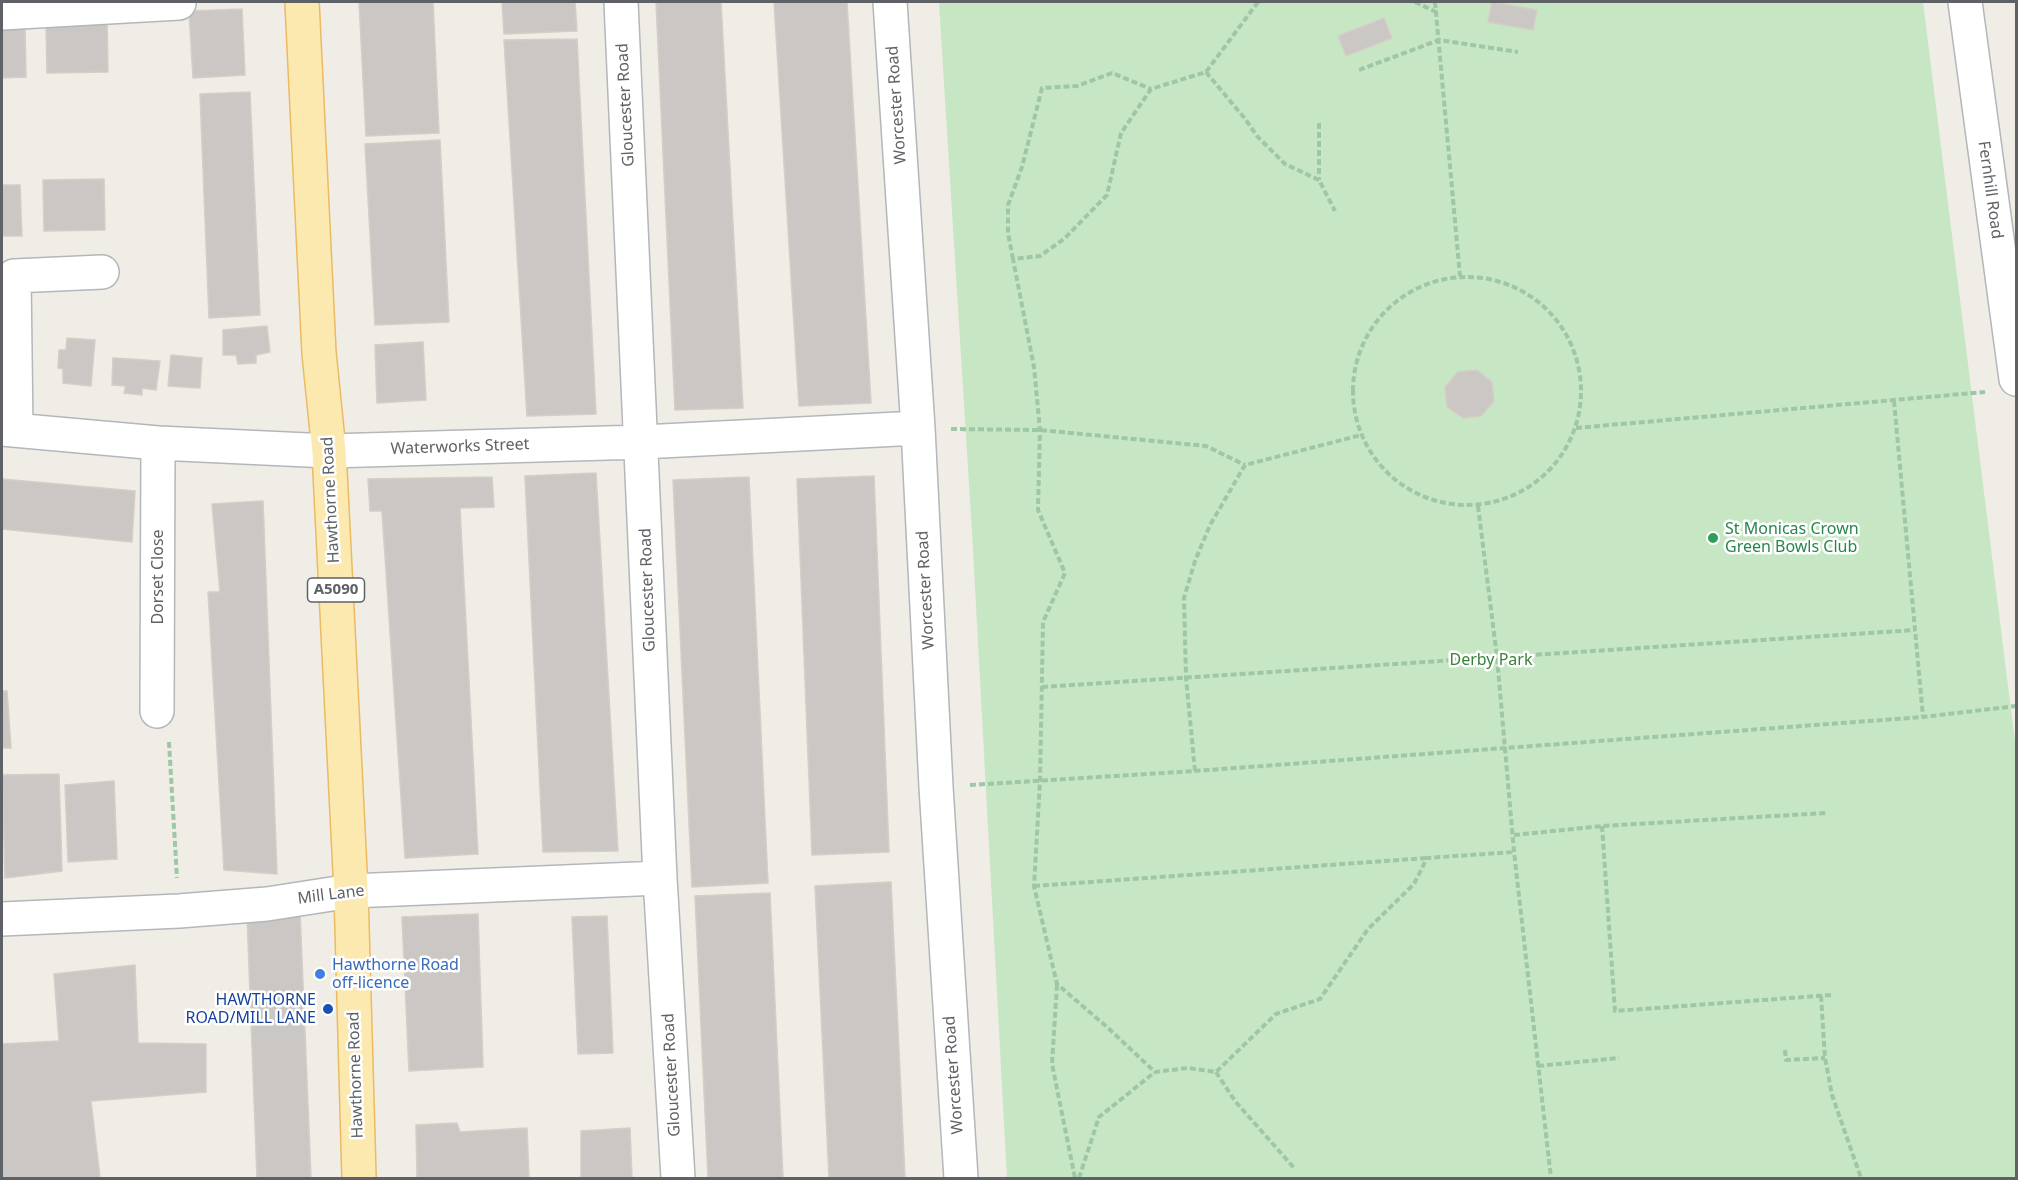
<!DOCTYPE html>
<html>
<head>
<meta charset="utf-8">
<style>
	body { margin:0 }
	#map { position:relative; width:2018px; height:1180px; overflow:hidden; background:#efede6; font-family:"Noto Sans",sans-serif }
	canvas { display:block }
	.frame { position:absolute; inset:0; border:3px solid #5e6266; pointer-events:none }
</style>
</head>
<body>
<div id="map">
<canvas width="2018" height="1180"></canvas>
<div class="frame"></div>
</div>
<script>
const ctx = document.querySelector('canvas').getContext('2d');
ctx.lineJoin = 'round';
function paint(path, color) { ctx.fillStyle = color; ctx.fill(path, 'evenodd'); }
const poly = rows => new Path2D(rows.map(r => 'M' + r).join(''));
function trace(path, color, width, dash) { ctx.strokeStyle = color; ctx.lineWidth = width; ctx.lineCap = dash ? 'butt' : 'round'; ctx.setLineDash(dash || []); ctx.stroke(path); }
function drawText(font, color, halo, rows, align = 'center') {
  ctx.font = font + ' "Noto Sans",sans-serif'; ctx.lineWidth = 5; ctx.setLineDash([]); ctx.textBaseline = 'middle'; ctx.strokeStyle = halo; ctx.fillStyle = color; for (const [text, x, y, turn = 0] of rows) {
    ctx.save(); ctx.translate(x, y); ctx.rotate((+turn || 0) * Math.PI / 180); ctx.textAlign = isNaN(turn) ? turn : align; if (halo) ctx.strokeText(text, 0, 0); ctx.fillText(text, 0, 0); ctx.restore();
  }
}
paint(poly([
	[939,2,1923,2,2016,750,2016,1178,1007,1178,972,532]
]), '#c7e6c4');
const building = poly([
	[359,2,433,2,439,133,366,136,359,2],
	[502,2,575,2,577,31,504,34,502,2],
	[656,2,721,2,743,408,675,410,656,2],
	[774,2,847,2,871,403,799,406,774,2],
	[1492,2,1537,10,1533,30,1488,22,1492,2],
	[242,9,245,75,193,78,189,11,242,9],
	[1384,18,1392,38,1346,56,1338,36,1384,18],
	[107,21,108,72,47,73,46,22,107,21],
	[2,26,25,26,26,77,2,78,2,26],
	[577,39,596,414,527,416,504,40,577,39],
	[250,92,260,315,209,318,200,94,250,92],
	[440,140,449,322,375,325,365,144,440,140],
	[104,179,105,230,44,231,43,180,104,179],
	[2,185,20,185,22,236,2,236,2,185],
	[267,326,270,352,256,355,256,363,238,364,236,355,223,355,223,330,267,326],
	[67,338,95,340,91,386,63,383,63,369,58,368,59,350,66,350,67,338],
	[423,342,426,400,377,403,375,345,423,342],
	[171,355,202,358,200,388,168,386,171,355],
	[113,358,160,361,156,390,142,388,142,395,124,393,126,386,112,385,113,358],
	[1477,370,1492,382,1494,401,1481,416,1463,418,1447,407,1445,387,1458,372,1477,370],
	[596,473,618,851,543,852,525,476,596,473],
	[874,476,889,852,812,855,797,479,874,476],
	[492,477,494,507,460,508,478,854,405,858,382,511,370,511,368,479,492,477],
	[749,477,768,883,692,887,673,480,749,477],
	[2,479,135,491,132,542,2,529,2,479],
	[263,501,277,874,224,870,208,592,220,592,212,504,263,501],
	[2,691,7,691,11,748,2,748,2,691],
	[59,774,62,871,5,878,2,775,59,774],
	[114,781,117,859,68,862,65,785,114,781],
	[891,882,905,1178,829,1178,815,886,891,882],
	[770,893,783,1178,708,1178,695,896,770,893],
	[300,911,311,1178,257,1178,247,914,300,911],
	[478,914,483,1067,409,1071,402,917,478,914],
	[607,916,613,1053,578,1054,572,917,607,916],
	[135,965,138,1043,206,1044,206,1092,91,1101,100,1178,2,1178,2,1044,59,1041,54,974,135,965],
	[457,1123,460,1132,527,1128,529,1178,417,1178,416,1125,457,1123],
	[630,1128,632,1178,581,1178,581,1131,630,1128]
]);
paint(building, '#cbc7c4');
trace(building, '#d4cec5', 1.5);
const street = poly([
	[621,2,660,878,678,1178],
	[890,2,918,428,936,787,961,1178],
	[1965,2,2016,379],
	[2,13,179,3],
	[2,429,158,443,329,451,642,442,918,428],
	[16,430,14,276,102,272],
	[157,711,158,443],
	[2,919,179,911,267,904,351,891,660,878]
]);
const primary = poly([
	[302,2,319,353,329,451,351,891,359,1178]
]);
trace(street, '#b3b7ba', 36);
trace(primary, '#ecba63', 36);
trace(poly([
	[1258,2,1206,72,1151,89,1121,133,1107,195,1064,239,1040,256,1013,259,1034,367,1040,430,1038,510,1065,573,1043,622,1040,781,1034,886,1057,984,1107,1027,1155,1072,1188,1068,1216,1072,1276,1014,1320,999,1368,929,1414,884,1427,858,1514,852],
	[1415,2,1436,12],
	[1435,2,1460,276],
	[1359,70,1439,40,1518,52],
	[1206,72,1246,120,1257,136,1285,164,1319,180,1335,211],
	[1319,123,1319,180],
	[1013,259,1008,233,1008,205,1022,167,1042,88,1077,86,1112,73,1151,89],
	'1353 391a114 114 0 1 1 228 0a114 114 0 1 1-228 0Z',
	[1894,401,1923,717],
	[1576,428,1985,392],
	[951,429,1040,430,1206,446,1245,465],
	[1478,506,1497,657,1514,852,1551,1178],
	[1042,687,1915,630],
	[169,742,177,878],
	[1195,771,1186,678,1184,598,1195,561,1210,525,1245,465,1361,435],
	[970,785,1195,771,1923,717,2016,706],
	[1602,826,1615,1011,1831,995],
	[1514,835,1602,826,1826,813],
	[1034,886,1427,858],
	[1057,985,1052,1064,1075,1178],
	[1821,996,1825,1058,1832,1095,1861,1178],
	[1785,1050,1786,1060,1825,1058],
	[1538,1066,1619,1058],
	[1216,1072,1235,1101,1295,1169],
	[1079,1178,1099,1117,1155,1072]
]), '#9ec7a6', 4, [6, 3]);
trace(street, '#fff', 33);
trace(primary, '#fce9af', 33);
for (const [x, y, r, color] of [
	[1713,538,6,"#2e9e5b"],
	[320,974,6,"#3f7fe0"],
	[328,1009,6,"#1a4fb4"]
]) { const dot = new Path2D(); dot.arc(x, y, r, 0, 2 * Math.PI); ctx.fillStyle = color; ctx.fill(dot); trace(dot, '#fff', 2); }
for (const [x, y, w] of [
	[336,590,57]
]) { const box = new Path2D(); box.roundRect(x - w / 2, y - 12, w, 24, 4.5); ctx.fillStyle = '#fff'; ctx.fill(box); trace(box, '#5e6266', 1.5); }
drawText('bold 15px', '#5e6266', null, [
	["A5090",336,590]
]);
drawText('16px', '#5e6266', '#fff', [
	["Gloucester Road",626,105,-93],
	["Worcester Road",897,105,-94],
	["Fernhill Road",1990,190,82],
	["Waterworks Street",460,447,-2],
	["Hawthorne Road",331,500,-93],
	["Dorset Close",158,577,-90],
	["Gloucester Road",648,590,-92],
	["Worcester Road",926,590,-93],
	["Mill Lane",331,895,-7],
	["Hawthorne Road",356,1075,-92],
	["Gloucester Road",672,1075,-93],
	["Worcester Road",954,1075,-94]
]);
drawText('16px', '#27864d', '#fff', [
	["St Monicas Crown",1725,529],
	["Green Bowls Club",1725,547]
], 'left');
drawText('16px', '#3b8239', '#fff', [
	["Derby Park",1491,660]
]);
drawText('16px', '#366cbe', '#fff', [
	["Hawthorne Road",332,965],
	["off-licence",332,983]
], 'left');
drawText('16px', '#164399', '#fff', [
	["HAWTHORNE",316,1000],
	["ROAD/MILL LANE",316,1018]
], 'right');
</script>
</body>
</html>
